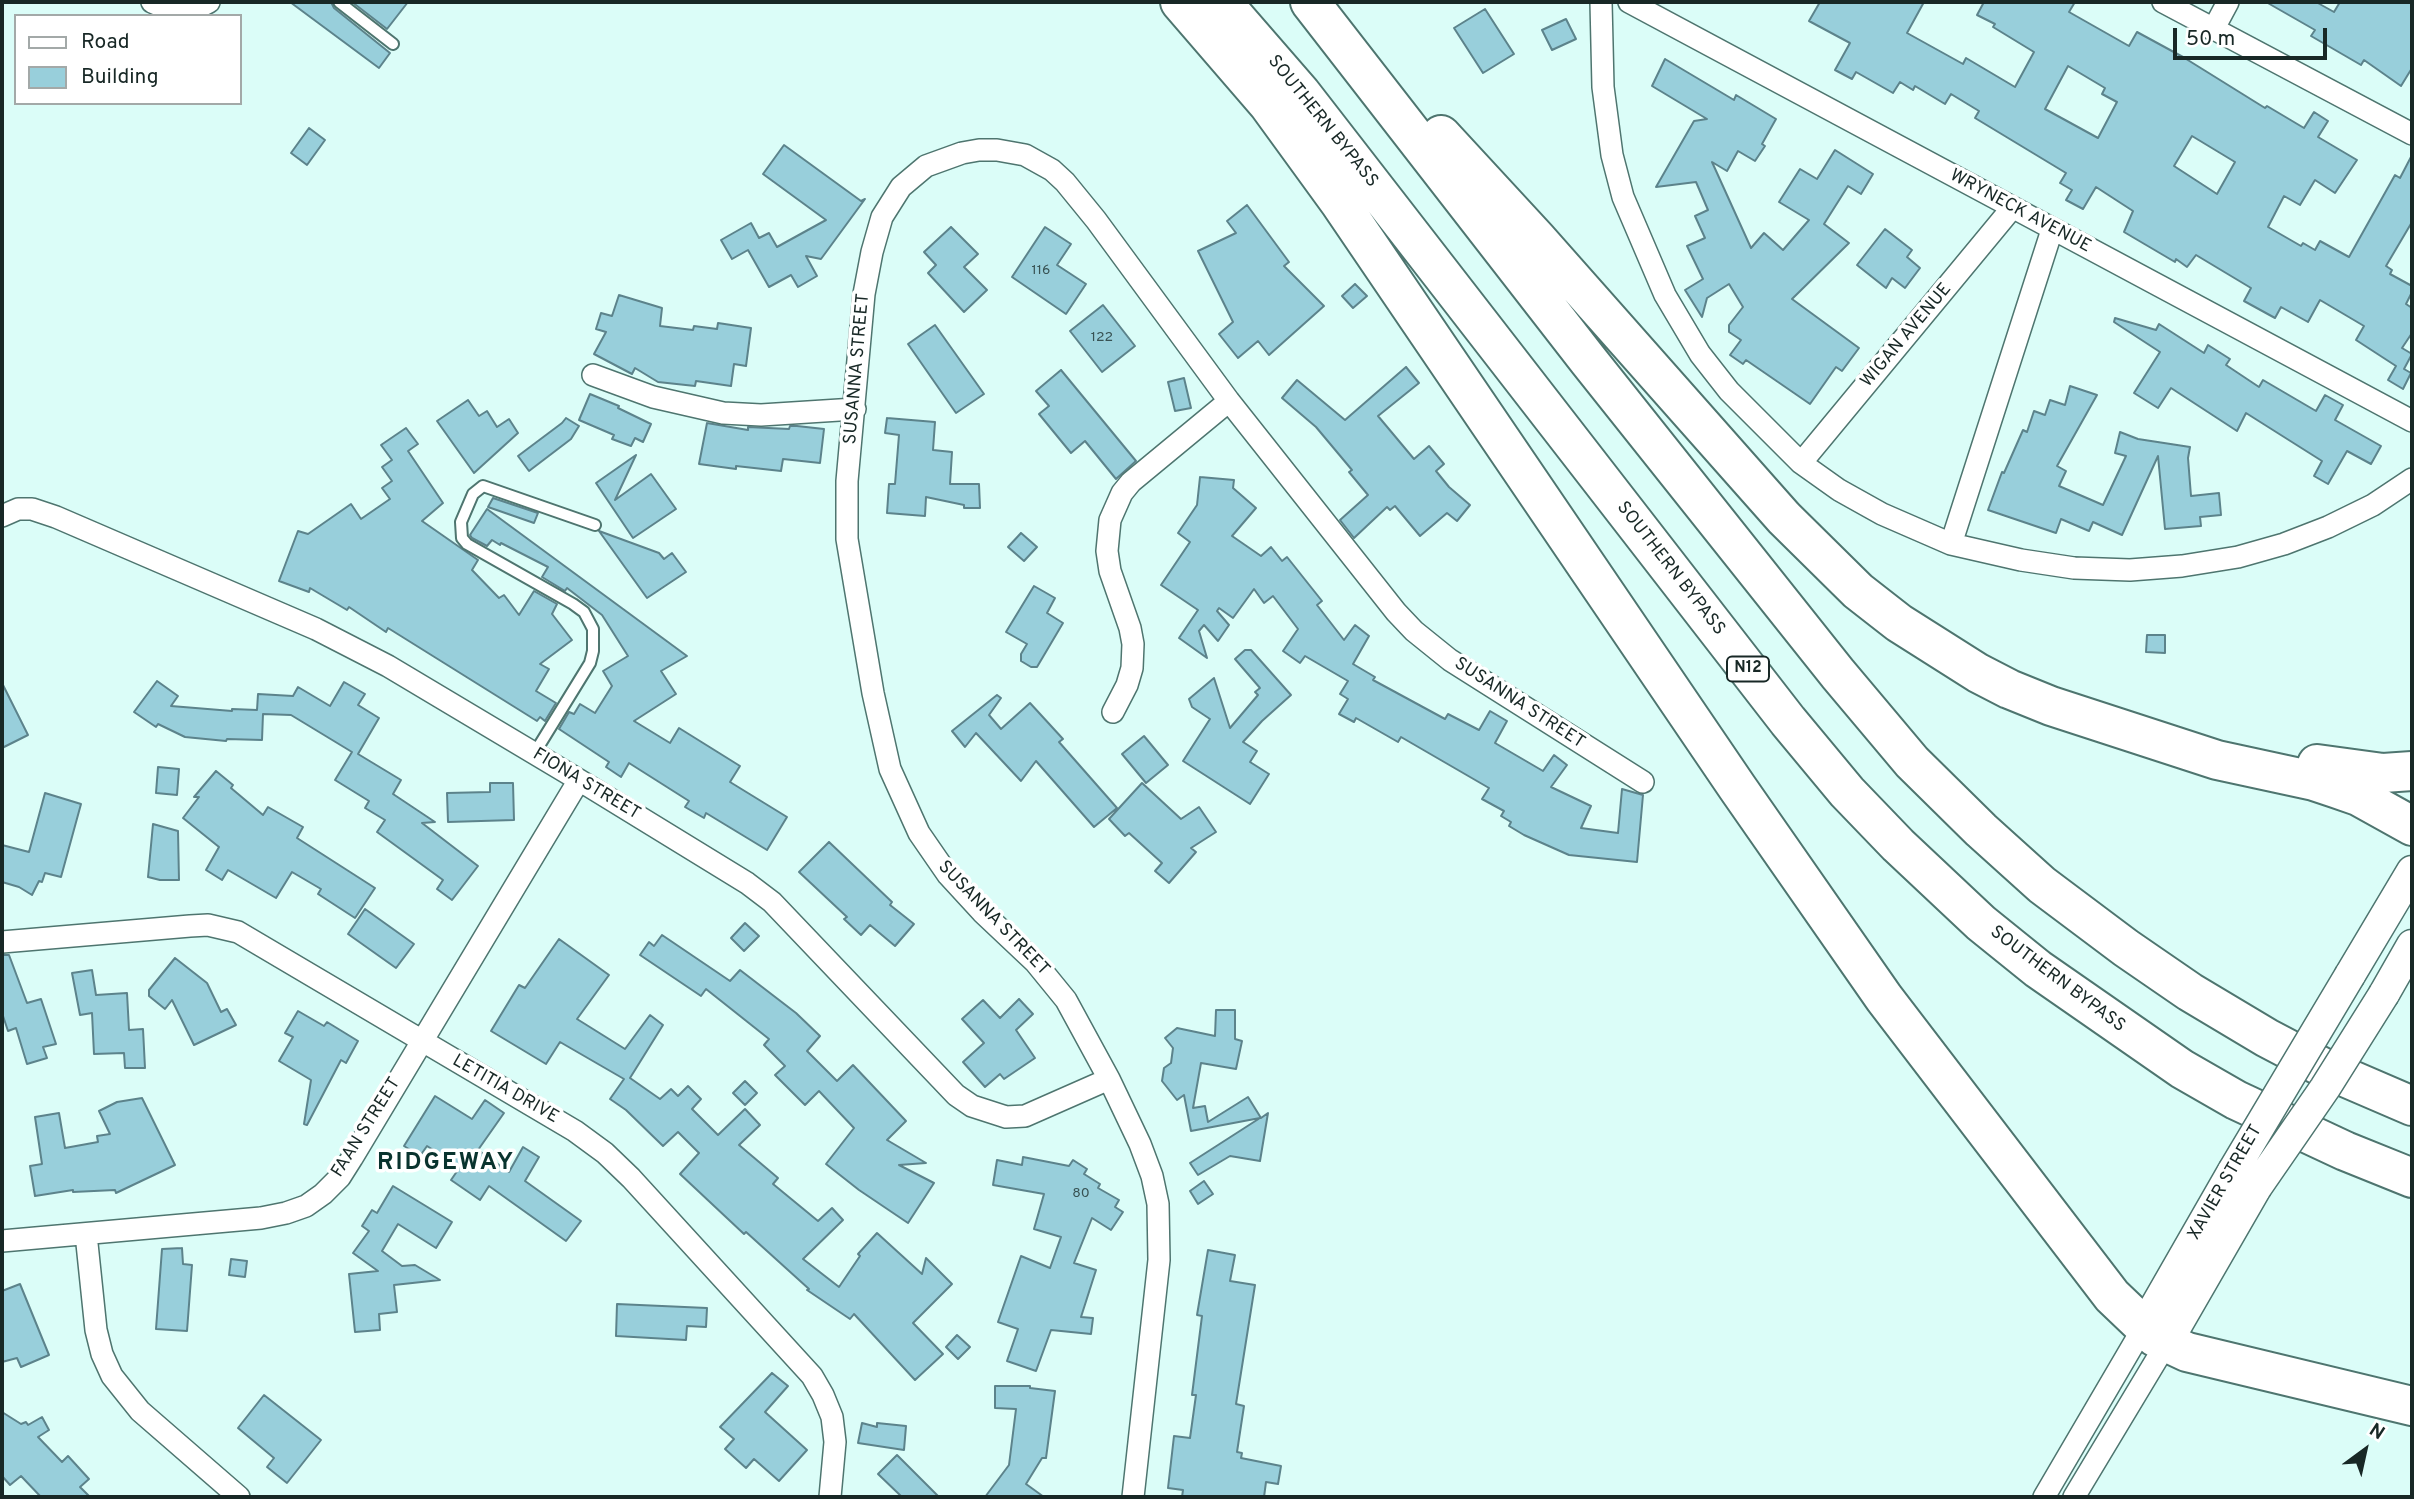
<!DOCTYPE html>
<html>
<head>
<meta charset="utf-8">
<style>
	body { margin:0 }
	#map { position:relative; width:2414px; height:1499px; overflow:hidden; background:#dbfdf8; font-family:Overpass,sans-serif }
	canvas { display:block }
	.frame { position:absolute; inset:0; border:4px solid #182826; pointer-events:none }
	.legend { position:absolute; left:14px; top:14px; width:228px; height:91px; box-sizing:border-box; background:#fff; border:2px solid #a3a9a8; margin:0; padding:9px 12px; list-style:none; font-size:21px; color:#182826 }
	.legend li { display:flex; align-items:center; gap:14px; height:35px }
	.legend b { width:35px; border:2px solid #a3a9a8 }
	.north { position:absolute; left:2330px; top:1415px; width:70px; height:70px; -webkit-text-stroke:5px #fff; paint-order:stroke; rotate:33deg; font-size:19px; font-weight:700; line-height:28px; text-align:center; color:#182826 }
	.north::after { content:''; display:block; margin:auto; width:24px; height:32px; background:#182826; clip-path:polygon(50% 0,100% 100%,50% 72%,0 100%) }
	.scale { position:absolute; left:2173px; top:28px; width:154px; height:32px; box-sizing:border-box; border:4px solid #182826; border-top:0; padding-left:9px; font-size:21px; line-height:24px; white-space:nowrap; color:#182826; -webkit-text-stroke:5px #fff; paint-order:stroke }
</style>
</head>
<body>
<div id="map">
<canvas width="2414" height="1499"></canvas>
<div class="frame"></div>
<ul class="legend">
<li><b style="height:9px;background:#fff"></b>Road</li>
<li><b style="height:19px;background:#98cfdb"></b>Building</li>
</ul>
<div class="north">N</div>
<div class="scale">50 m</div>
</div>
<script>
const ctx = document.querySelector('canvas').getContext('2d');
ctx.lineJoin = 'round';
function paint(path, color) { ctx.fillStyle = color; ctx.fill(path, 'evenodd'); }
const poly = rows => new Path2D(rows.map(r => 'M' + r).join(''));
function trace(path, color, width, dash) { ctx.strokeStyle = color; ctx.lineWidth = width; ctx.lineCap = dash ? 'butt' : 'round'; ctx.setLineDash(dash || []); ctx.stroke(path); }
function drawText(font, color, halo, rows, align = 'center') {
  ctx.font = font + ' Overpass,sans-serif'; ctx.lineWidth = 7; ctx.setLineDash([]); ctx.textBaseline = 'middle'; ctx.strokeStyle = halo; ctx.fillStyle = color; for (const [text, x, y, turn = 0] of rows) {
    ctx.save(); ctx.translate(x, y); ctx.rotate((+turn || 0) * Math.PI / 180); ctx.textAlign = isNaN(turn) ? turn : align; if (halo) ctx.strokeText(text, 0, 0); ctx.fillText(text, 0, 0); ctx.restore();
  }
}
const building = poly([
	[290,2,331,2,334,8,390,53,379,68,290,2],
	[352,2,408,2,387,29,352,2],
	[1820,2,1924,2,1907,33,1963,64,1966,58,2015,87,2034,52,1993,27,1995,24,1977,15,1984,2,2075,2,2069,12,2129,46,2137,32,2183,57,2265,108,2267,106,2304,128,2314,112,2328,121,2318,137,2357,160,2335,193,2315,180,2300,205,2284,196,2268,227,2301,246,2303,243,2315,250,2320,241,2349,257,2395,175,2400,178,2412,155,2412,222,2386,266,2392,270,2390,274,2412,286,2412,292,2406,304,2412,308,2412,333,2402,348,2412,354,2404,369,2411,373,2403,389,2388,380,2396,366,2356,340,2364,326,2320,300,2308,322,2281,307,2275,318,2244,301,2251,288,2196,255,2187,267,2176,259,2175,262,2124,232,2133,211,2096,187,2083,209,2066,200,2072,190,2060,183,2066,173,1975,118,1979,111,1951,94,1945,104,1915,86,1913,90,1900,82,1893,93,1856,72,1852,79,1835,70,1850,43,1809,21,1820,2],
	[2068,66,2105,88,2102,94,2117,102,2098,138,2045,109,2068,66],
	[2192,136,2235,162,2217,194,2174,166,2192,136],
	[2266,2,2316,2,2334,12,2340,2,2412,2,2412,68,2401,86,2364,60,2361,65,2311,36,2315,30,2266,2],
	[1485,9,1514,54,1483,73,1454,28,1485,9],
	[1566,19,1576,39,1552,50,1542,30,1566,19],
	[1665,59,1734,100,1736,95,1776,119,1762,144,1765,146,1755,161,1738,151,1727,171,1712,162,1751,248,1764,233,1783,250,1809,220,1779,202,1800,169,1817,179,1835,150,1873,174,1861,194,1848,186,1824,224,1849,243,1792,299,1859,348,1842,371,1836,367,1810,404,1746,360,1743,364,1730,355,1741,340,1729,332,1729,325,1743,307,1729,284,1707,298,1702,317,1685,290,1703,279,1687,246,1705,238,1695,216,1708,210,1696,182,1656,187,1694,121,1707,119,1652,86,1665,59],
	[309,128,325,140,307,165,291,153,309,128],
	[784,145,861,201,865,199,821,259,806,256,817,276,798,287,791,275,769,287,748,250,732,259,721,240,751,223,759,238,769,233,777,247,826,220,763,174,784,145],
	[1247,205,1289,262,1284,266,1324,306,1269,355,1258,341,1238,358,1219,334,1233,322,1198,251,1236,233,1227,221,1247,205],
	[951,227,978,254,964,267,987,290,964,312,928,273,936,265,924,252,951,227],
	[1045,227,1071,244,1057,265,1086,284,1066,314,1012,277,1045,227],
	[1885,229,1912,250,1907,257,1920,268,1905,288,1892,278,1886,288,1857,265,1885,229],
	[1355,284,1367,296,1353,308,1342,296,1355,284],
	[619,295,662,308,660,326,693,330,694,326,717,329,718,323,751,328,746,366,734,364,731,386,696,381,695,386,658,382,635,368,632,374,594,354,606,332,596,329,601,313,612,316,619,295],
	[1103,305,1135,346,1102,372,1070,331,1103,305],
	[2115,318,2156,330,2159,324,2204,353,2208,345,2230,359,2226,365,2259,387,2263,380,2316,411,2325,395,2343,405,2335,420,2381,446,2371,464,2347,451,2328,484,2314,476,2322,461,2246,413,2237,431,2171,388,2158,408,2134,393,2160,352,2114,322,2115,318],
	[935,325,984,394,956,413,908,344,935,325],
	[1406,367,1419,383,1378,416,1414,459,1429,446,1444,464,1436,471,1449,487,1470,505,1457,521,1447,513,1420,536,1395,506,1390,510,1387,507,1354,538,1340,520,1368,495,1349,472,1352,470,1316,427,1282,398,1297,380,1345,420,1406,367],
	[1061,370,1136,461,1116,479,1085,441,1071,453,1039,414,1049,406,1036,391,1061,370],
	[1184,378,1191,408,1175,411,1168,382,1184,378],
	[2070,386,2097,395,2057,466,2066,471,2059,486,2103,505,2126,456,2115,453,2120,432,2138,439,2190,447,2188,458,2191,496,2219,493,2221,515,2200,517,2201,526,2165,529,2158,456,2122,535,2093,522,2089,531,2061,519,2056,533,1988,510,2002,472,2004,473,2023,430,2027,432,2034,411,2045,415,2050,400,2065,405,2070,386],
	[590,394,619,406,618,408,651,424,643,442,635,438,631,446,612,439,614,435,579,420,590,394],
	[468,400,479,416,487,411,497,427,509,419,518,433,474,473,437,421,468,400],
	[566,418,579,426,571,439,529,471,518,456,562,423,566,418],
	[887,418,935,422,933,450,952,452,950,484,979,484,980,508,964,508,964,505,926,497,925,516,887,513,889,484,895,484,899,435,885,433,887,418],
	[707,423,748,430,748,427,789,429,790,426,797,426,824,429,820,463,783,459,781,471,736,466,736,469,699,464,707,423],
	[406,428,418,444,408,451,443,503,422,521,478,560,472,570,499,598,504,595,519,615,534,591,557,604,552,614,572,640,540,664,549,669,536,691,556,703,545,721,540,717,537,721,388,628,386,632,349,607,347,610,310,588,309,592,279,581,298,531,308,534,351,504,361,519,390,499,382,488,392,481,382,467,392,460,381,445,406,428],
	[636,455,615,500,651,474,676,509,633,538,596,483,636,455],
	[1200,477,1234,480,1233,488,1256,508,1232,536,1261,556,1271,547,1282,561,1287,557,1322,601,1317,605,1344,640,1355,625,1369,636,1353,664,1375,677,1373,680,1445,719,1448,714,1479,730,1490,711,1507,721,1495,743,1543,771,1554,755,1567,765,1551,787,1591,806,1581,828,1618,833,1622,789,1643,795,1637,862,1569,855,1524,835,1509,826,1511,822,1501,816,1504,811,1482,799,1489,788,1401,737,1398,742,1356,718,1354,722,1339,714,1348,699,1340,694,1348,681,1305,656,1300,663,1283,651,1298,629,1273,596,1264,603,1254,589,1233,618,1219,608,1217,611,1229,625,1218,641,1204,625,1199,631,1207,658,1179,638,1198,610,1161,585,1190,542,1178,533,1197,505,1200,477],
	[493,498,538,513,534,523,488,507,493,498],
	[487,509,687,656,661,671,676,694,634,721,670,743,679,728,740,766,730,782,787,817,767,850,706,813,704,818,685,807,689,801,629,763,621,777,606,767,609,762,559,729,569,712,574,714,580,704,595,713,612,686,603,671,628,656,602,615,567,588,565,591,542,577,548,567,501,543,500,545,492,540,487,546,472,538,470,535,487,509],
	[599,531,659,553,664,559,672,553,686,572,647,598,599,531],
	[1021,533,1037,547,1024,561,1008,547,1021,533],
	[1034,586,1055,598,1047,613,1063,623,1037,667,1031,667,1021,661,1021,654,1027,644,1006,632,1034,586],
	[2147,635,2165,635,2165,653,2146,652,2147,635],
	[1245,650,1251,650,1291,695,1262,721,1243,742,1257,751,1250,762,1269,774,1250,804,1183,761,1210,719,1192,707,1189,699,1214,678,1230,728,1258,695,1255,692,1260,688,1235,659,1245,650],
	[157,681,178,696,171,706,232,711,232,709,257,710,258,694,293,696,298,687,330,706,344,682,365,694,358,705,379,718,358,754,401,780,393,794,435,822,422,823,478,866,452,900,437,889,443,880,377,832,385,820,365,808,369,801,335,780,352,752,291,715,263,714,262,740,227,739,226,741,185,737,158,724,156,727,134,712,157,681],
	[2,683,28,735,2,748,2,683],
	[997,695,1001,698,989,715,1001,729,1030,703,1063,739,1059,742,1117,808,1094,827,1036,761,1021,781,976,733,965,747,952,731,997,695],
	[1144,736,1168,765,1146,783,1122,754,1144,736],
	[158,767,179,769,177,795,156,793,158,767],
	[216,771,233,785,231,788,263,815,268,807,303,827,297,838,375,888,355,918,318,894,321,889,292,872,276,898,228,870,222,880,206,870,219,847,183,818,199,797,194,797,216,771],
	[490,783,513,783,514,820,448,822,447,793,490,792,490,783],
	[1142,783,1181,819,1199,807,1216,832,1191,848,1196,852,1169,883,1155,871,1162,863,1129,833,1125,836,1109,819,1142,783],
	[45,793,81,804,61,877,45,873,42,882,39,881,32,895,19,887,2,882,2,845,29,852,45,793],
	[153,824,178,831,179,880,160,880,148,877,153,824],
	[829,842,892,902,890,905,914,924,895,946,870,925,861,935,844,919,847,917,799,872,829,842],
	[365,909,414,944,396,968,348,934,365,909],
	[745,923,759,936,744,951,731,938,745,923],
	[662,935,730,981,740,970,796,1013,820,1036,807,1051,837,1081,853,1065,906,1121,887,1140,926,1163,899,1165,934,1183,908,1223,859,1190,826,1164,854,1128,819,1091,805,1105,775,1075,785,1066,764,1045,769,1039,706,989,701,996,640,955,649,942,654,946,662,935],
	[559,939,609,975,577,1019,625,1049,650,1015,663,1025,630,1078,660,1099,671,1089,678,1096,688,1086,701,1099,692,1109,718,1135,745,1109,760,1125,739,1145,778,1178,773,1184,818,1221,832,1208,843,1220,803,1259,839,1287,860,1256,858,1254,877,1233,922,1274,926,1258,952,1284,913,1323,943,1354,915,1380,854,1314,850,1319,807,1290,809,1289,746,1232,744,1234,680,1174,699,1153,678,1132,663,1146,626,1110,610,1099,624,1079,560,1042,546,1064,491,1031,519,985,525,988,559,939],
	[2,955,9,955,27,1003,41,999,56,1044,43,1047,47,1058,27,1064,16,1028,8,1031,2,1013,2,955],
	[175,958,207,983,221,1012,227,1009,236,1025,194,1045,172,1000,165,1009,149,996,149,990,175,958],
	[92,970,96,995,127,993,129,1030,143,1029,145,1068,125,1068,124,1053,94,1054,92,1013,80,1015,72,973,92,970],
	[1019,999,1033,1014,1016,1030,1035,1058,1004,1079,1000,1074,985,1087,963,1062,984,1043,962,1019,983,1000,1000,1018,1019,999],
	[1216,1010,1235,1010,1235,1039,1242,1041,1236,1069,1201,1063,1193,1108,1205,1106,1208,1122,1248,1097,1261,1118,1268,1113,1260,1161,1230,1156,1198,1175,1190,1163,1260,1118,1191,1131,1184,1095,1177,1100,1162,1081,1164,1068,1171,1063,1173,1048,1165,1038,1177,1028,1215,1036,1216,1010],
	[298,1011,324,1026,327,1022,358,1041,346,1063,341,1060,307,1125,304,1124,311,1080,279,1061,293,1037,285,1033,298,1011],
	[745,1081,757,1093,745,1105,733,1093,745,1081],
	[435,1096,472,1119,485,1100,504,1113,478,1150,509,1172,523,1147,539,1157,525,1181,581,1221,566,1241,489,1186,480,1200,451,1180,460,1167,427,1146,420,1156,404,1146,435,1096],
	[142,1098,175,1165,116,1193,115,1190,73,1192,73,1190,35,1196,30,1166,42,1164,35,1117,59,1113,65,1148,98,1142,97,1136,110,1134,99,1111,117,1102,142,1098],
	[1023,1157,1069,1166,1073,1160,1087,1169,1084,1174,1100,1184,1098,1188,1119,1200,1115,1207,1123,1212,1111,1230,1092,1218,1074,1263,1096,1270,1081,1317,1093,1318,1091,1334,1051,1330,1036,1371,1007,1361,1018,1329,998,1322,1021,1256,1050,1268,1061,1237,1034,1229,1044,1194,993,1185,997,1160,1022,1165,1023,1157],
	[1204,1181,1213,1194,1198,1204,1190,1191,1204,1181],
	[393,1186,452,1222,436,1248,398,1224,382,1251,402,1266,415,1265,440,1280,394,1285,397,1312,379,1314,380,1330,355,1332,349,1274,378,1271,353,1253,369,1231,362,1226,372,1210,377,1213,393,1186],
	[182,1248,183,1264,192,1265,187,1331,156,1329,162,1249,182,1248],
	[1208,1250,1235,1255,1230,1281,1255,1285,1236,1404,1244,1406,1237,1452,1242,1453,1241,1458,1281,1466,1278,1484,1266,1482,1264,1497,1182,1497,1183,1490,1168,1488,1174,1436,1190,1438,1196,1395,1192,1395,1202,1316,1197,1315,1208,1250],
	[231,1259,247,1261,245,1277,229,1275,231,1259],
	[20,1284,49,1355,21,1367,17,1358,2,1362,2,1291,20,1284],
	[617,1304,707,1308,706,1327,687,1326,686,1340,616,1336,617,1304],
	[957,1335,970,1347,958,1359,946,1347,957,1335],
	[772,1373,788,1386,765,1412,807,1450,779,1481,754,1459,746,1468,725,1449,734,1439,720,1427,772,1373],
	[995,1386,1030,1386,1030,1388,1055,1391,1046,1458,1042,1458,1026,1484,1044,1497,985,1497,1009,1465,1016,1409,995,1408,995,1386],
	[264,1395,321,1440,287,1483,267,1467,274,1458,238,1428,264,1395],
	[2,1412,21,1424,26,1422,28,1425,42,1417,49,1430,38,1437,62,1462,68,1456,89,1479,80,1487,90,1497,41,1497,21,1476,10,1485,2,1476,2,1412],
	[862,1423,877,1427,877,1423,906,1426,904,1450,858,1443,862,1423],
	[897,1455,939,1497,902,1497,878,1474,897,1455]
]);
paint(building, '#98cfdb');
trace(building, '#5c838b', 2);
const service = poly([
	[339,2,393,44],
	[534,754,590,663,593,651,593,629,584,612,573,604,467,544,462,538,461,522,473,494,483,486,595,525]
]);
const minor = poly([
	[152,2,175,12,188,13,209,2],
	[1601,2,1603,87,1612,155,1623,197,1665,295,1700,354,1729,391,1801,463,1839,490,1882,514,1951,544,2021,560,2074,568,2130,570,2182,566,2238,557,2284,544,2328,527,2373,505,2412,479],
	[1629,2,2412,421],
	[2163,2,2412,134],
	[2213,30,2228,2],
	[593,375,653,397,723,413,761,415,855,409],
	[1801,463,2012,208],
	[2,516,18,509,32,509,56,517,316,629,388,666,579,780,747,883,772,902,956,1095,972,1106,1006,1117,1025,1116,1109,1079],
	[1951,544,2052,230],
	[1113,712,1127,685,1132,668,1133,644,1130,628,1110,571,1107,551,1110,520,1122,493,1131,482,1229,401],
	[2,942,190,926,208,925,238,932,575,1131,605,1153,631,1178,812,1376,823,1395,832,1417,835,1442,830,1497],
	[86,1234,96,1330,102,1354,112,1376,140,1411,239,1497],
	[2,1241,261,1218,286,1213,306,1206,323,1194,340,1177,352,1158,579,780],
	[1133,1497,1159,1260,1158,1204,1152,1176,1140,1144,1109,1079,1066,1000,1035,962,982,912,948,875,919,833,890,769,873,693,847,539,847,481,864,294,872,252,882,217,901,187,926,166,962,153,979,150,997,150,1025,155,1052,170,1065,182,1096,220,1229,401,1396,612,1414,631,1450,660,1643,782],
	[2044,1497,2143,1328],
	[2074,1497,2166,1344]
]);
const secondary = poly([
	[2350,975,2412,871],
	[2384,994,2412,945],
	[2143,1328,2233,1171],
	[2166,1344,2256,1188]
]);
const motorway = poly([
	[1180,2,1268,104,1340,203,1737,787,1884,998,2112,1296,2155,1337,2187,1352,2412,1406],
	[1222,2,1301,93,1788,721,1847,792,1898,845,1981,923,2038,969,2182,1069,2236,1100,2345,1151,2412,1178],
	[1310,2,1588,360,1838,674,1912,762,1981,830,2042,885,2126,948,2190,992,2267,1038,2326,1069,2412,1106],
	[1441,135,1537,239,1784,518,1858,591,1899,623,1978,673,2009,689,2051,706,2217,760,2314,781,2335,788,2358,796,2412,826],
	[2317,764,2383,773,2412,771]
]);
trace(service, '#4e756f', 14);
trace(minor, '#4e756f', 24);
trace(secondary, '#4e756f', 33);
trace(motorway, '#4e756f', 42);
trace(service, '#fff', 10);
trace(minor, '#fff', 21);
trace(secondary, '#fff', 30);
trace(motorway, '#fff', 38);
const secondaryBridge = poly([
	[2233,1171,2350,975],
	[2256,1188,2325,1088,2384,994]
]);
trace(secondaryBridge, '#4e756f', 33, []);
trace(secondaryBridge, '#fff', 30);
drawText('14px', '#385253', null, [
	["116",1041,271],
	["122",1102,338],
	["80",1081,1194]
]);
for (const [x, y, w] of [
	[1748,669,42]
]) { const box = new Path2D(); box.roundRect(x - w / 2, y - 12.5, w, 25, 5); ctx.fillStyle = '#fff'; ctx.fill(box); trace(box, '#182826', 2); }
drawText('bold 16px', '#182826', null, [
	["N12",1748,669]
]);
drawText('18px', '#182826', '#fff', [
	["SOUTHERN BYPASS",1322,122,51],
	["WRYNECK AVENUE",2020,212,28],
	["WIGAN AVENUE",1907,336,-50],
	["SUSANNA STREET",858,369,-85],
	["SOUTHERN BYPASS",1670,569,52],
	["SUSANNA STREET",1519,704,33],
	["FIONA STREET",586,785,31],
	["SUSANNA STREET",993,919,46],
	["SOUTHERN BYPASS",2057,980,37],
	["LETITIA DRIVE",505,1090,30],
	["FAAN STREET",367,1128,-58],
	["XAVIER STREET",2226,1183,-60]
]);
ctx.letterSpacing = '2px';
drawText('bold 24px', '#09332e', '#fff', [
	["RIDGEWAY",446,1164]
]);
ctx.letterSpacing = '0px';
</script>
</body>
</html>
